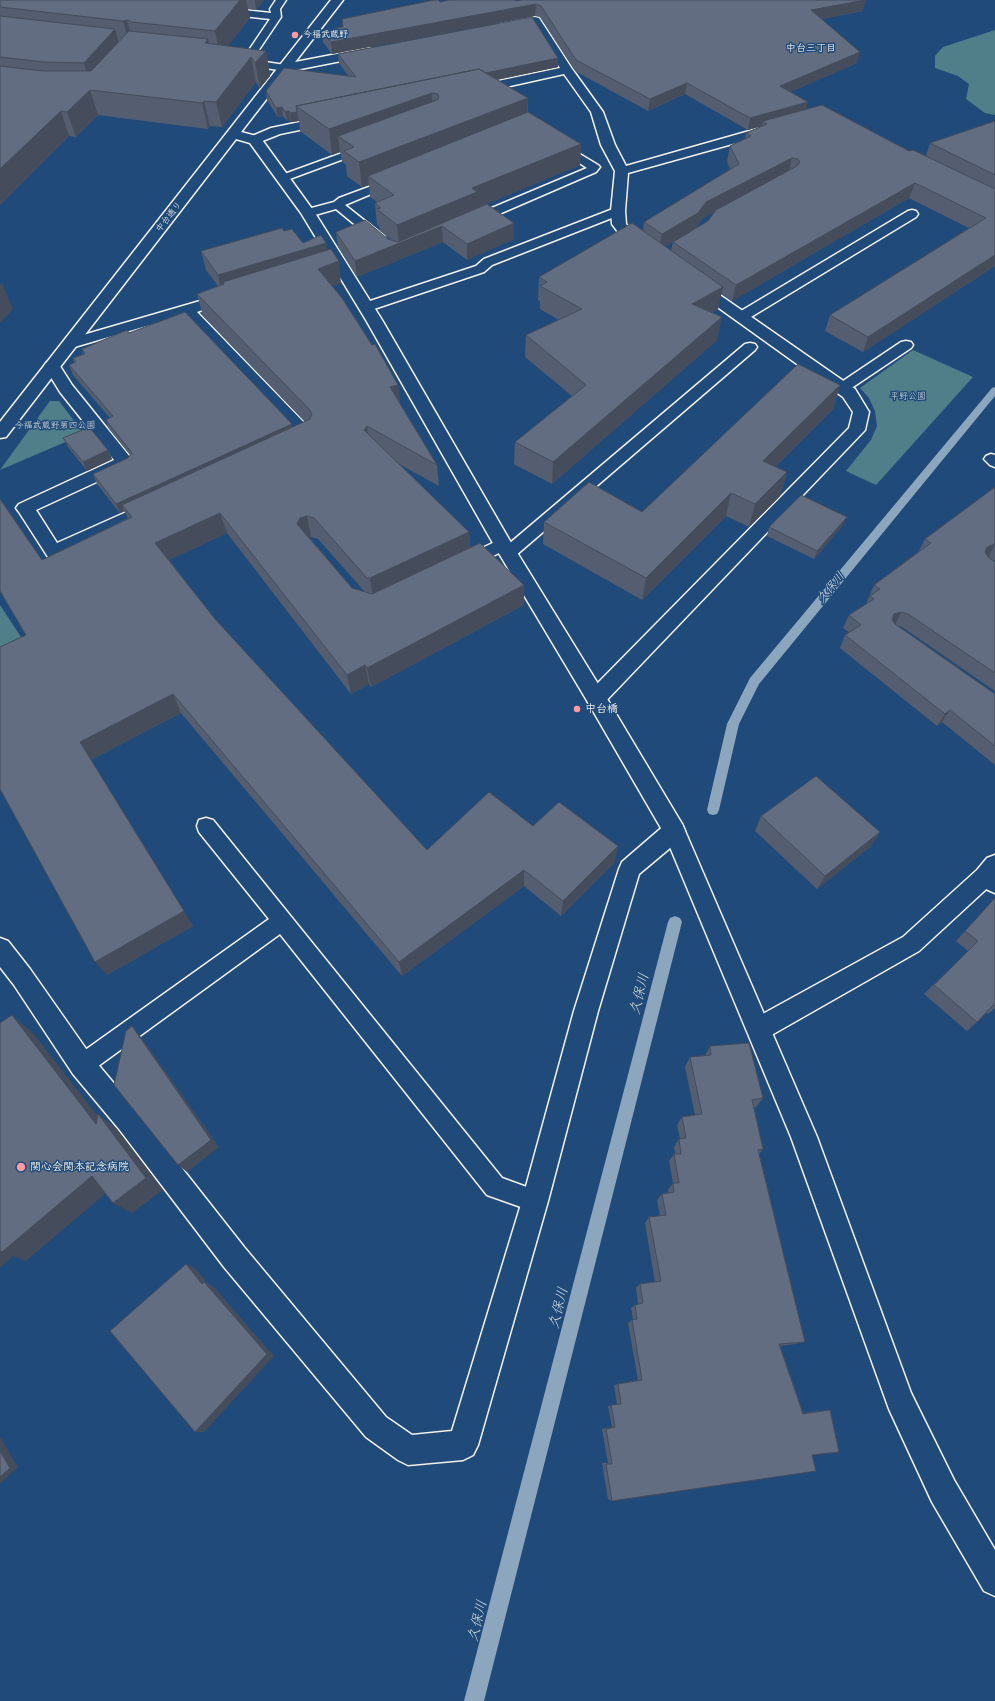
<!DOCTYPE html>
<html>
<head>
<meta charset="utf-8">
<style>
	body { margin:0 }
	canvas { display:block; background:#1f4a7a }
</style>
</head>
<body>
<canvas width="995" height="1701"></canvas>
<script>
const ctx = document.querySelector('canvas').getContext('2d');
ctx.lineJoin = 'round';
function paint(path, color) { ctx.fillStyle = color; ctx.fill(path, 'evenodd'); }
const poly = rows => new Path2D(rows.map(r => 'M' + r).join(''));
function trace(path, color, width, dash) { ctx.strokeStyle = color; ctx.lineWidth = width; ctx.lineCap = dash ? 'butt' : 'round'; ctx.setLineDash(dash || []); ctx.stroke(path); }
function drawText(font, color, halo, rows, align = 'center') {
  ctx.font = font + ' "Balsamiq Sans","Klee One",sans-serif'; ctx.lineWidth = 3; ctx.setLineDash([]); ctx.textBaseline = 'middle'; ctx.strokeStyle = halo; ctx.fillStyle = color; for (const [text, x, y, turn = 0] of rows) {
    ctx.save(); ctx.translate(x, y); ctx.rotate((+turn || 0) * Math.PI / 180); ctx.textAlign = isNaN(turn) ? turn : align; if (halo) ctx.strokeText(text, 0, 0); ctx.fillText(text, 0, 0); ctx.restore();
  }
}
paint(poly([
	[995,30,995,115,985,113,966,99,969,84,958,76,935,68,935,56,943,47],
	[913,350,973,377,876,485,846,471,871,440,877,426,875,411,869,398,860,388],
	[50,401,59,401,84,434,0,470],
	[0,605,21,637,0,647]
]), '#517f89');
paint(poly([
	[995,387,995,396,759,684,739,724,719,810,717,814,713,815,709,814,707,810,727,724,750,678,992,388,995,387],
	[675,916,680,918,682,922,484,1701,464,1701,668,922,670,918,675,916]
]), '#8ca6be');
const service = poly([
	[276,0,286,0,280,9,281,17,252,60,285,65,290,68,285,71,239,64,238,62,243,59,270,19,224,14,219,11,224,8,271,13,270,9,276,0],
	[558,141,598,165,600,167,596,172,476,224,468,224,466,221,468,218,587,168,554,146,552,144,554,142,558,141],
	[364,145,368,146,370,148,368,150,287,180,283,181,279,180,277,178,279,176,364,145],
	[393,178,397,179,399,181,397,183,345,205,384,236,386,239,384,242,376,242,336,209,308,217,304,216,302,213,304,210,334,202,339,198,393,178],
	[618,207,622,208,624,211,622,214,492,265,484,272,371,310,366,311,361,310,359,307,361,304,476,266,484,259,618,207],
	[912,210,916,211,918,214,916,217,746,320,741,321,736,320,734,317,736,314,908,211,912,210],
	[906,341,911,342,913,345,911,348,847,391,842,392,837,391,835,388,837,385,901,342,906,341],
	[750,343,755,344,757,347,755,350,515,556,509,558,503,556,501,552,473,566,467,568,461,566,459,562,461,558,497,541,503,539,510,543,745,344,750,343],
	[991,454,995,455,995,467,990,465,984,459,986,456,991,454],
	[206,818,213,820,502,1178,543,1193,546,1201,543,1209,535,1212,487,1195,280,934,90,1072,82,1075,74,1072,71,1065,74,1058,269,919,199,832,197,826,199,820,206,818],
	[985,869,995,873,995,893,988,890,978,883,975,877,978,871,985,869]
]);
const minor = poly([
	[535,17,539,18,572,69,603,112,615,145,626,166,774,124,779,125,780,128,779,131,628,173,625,211,626,224,634,234,652,249,650,252,645,253,640,252,624,240,612,224,611,211,615,171,601,145,591,112,564,74,474,94,470,93,468,90,470,87,474,86,560,68,532,24,504,29,500,28,498,26,500,24,535,17],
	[368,48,372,49,374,52,372,55,285,72,281,71,279,68,281,65,285,64,368,48],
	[329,116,333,117,335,120,333,123,280,134,255,144,250,143,249,140,250,137,271,128,329,116],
	[696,281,701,282,855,389,869,412,865,430,603,704,596,706,589,704,586,698,589,692,849,428,853,412,843,397,691,288,689,285,691,282,696,281],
	[200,301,205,303,208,306,205,309,197,312,313,432,315,436,313,440,294,448,288,446,286,442,288,438,296,434,184,315,71,348,66,346,63,343,66,340,200,301],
	[52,361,58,363,72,385,134,462,131,466,36,510,57,543,149,502,155,500,161,502,164,506,161,510,54,559,48,557,19,512,16,508,19,504,114,460,60,392,44,366,46,363,52,361],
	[674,822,682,824,685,831,682,838,639,874,598,1011,548,1201,478,1445,473,1455,463,1460,408,1465,398,1460,366,1437,224,1267,119,1129,73,1074,14,985,0,967,0,938,8,941,30,969,91,1056,137,1111,244,1247,386,1417,412,1435,452,1431,522,1201,574,1011,619,869,622,862,666,824,674,822],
	[995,855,995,881,919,951,768,1037,759,1041,750,1037,747,1029,750,1021,903,937,977,870,987,858,995,855]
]);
const tertiary = poly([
	[331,0,343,0,241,132,260,137,315,213,382,320,510,541,603,692,682,824,817,1137,911,1393,954,1480,995,1550,995,1596,984,1591,932,1502,889,1409,791,1137,665,835,589,704,494,545,366,320,301,213,250,143,236,139,6,437,0,438,0,422,331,0]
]);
trace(service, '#f4f1e8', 3);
trace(minor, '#f4f1e8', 3);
trace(tertiary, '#f4f1e8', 3);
paint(service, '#1f4a7a');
paint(minor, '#1f4a7a');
paint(tertiary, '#1f4a7a');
paint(poly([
	[0,0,264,0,256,10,248,9,250,18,227,46,266,51,270,76,260,88,256,82,222,127,210,126,208,129,98,115,76,137,69,136,0,205],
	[516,1,863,11,821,19,857,63,790,92,806,109,909,151,926,156,930,143,995,121,995,266,863,352,825,331,830,315,969,228,909,198,732,301,721,293,718,309,712,313,717,340,552,484,514,464,515,442,572,396,525,357,526,335,559,320,540,309,540,301,538,300,539,277,643,231,644,222,731,170,727,162,730,146,745,139,746,133,762,126,748,130,685,94,648,111,575,71,540,17,535,16,332,54,323,42,322,31,343,27,440,2],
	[715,212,708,221,695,229,703,218],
	[673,242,671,251,665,246],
	[338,54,558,67,497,80,528,98,528,112,581,144,580,165,477,208,477,209,514,223,514,239,467,260,443,242,357,277,338,247,336,232,391,239,380,231,379,226,377,225,375,203,377,202,370,197,369,185,362,187,347,176,346,165,342,161,340,152,332,155,300,131,299,121,291,122,290,120,287,121,283,116,278,117,267,100,266,91,349,77,339,63],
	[284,231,303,243,326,243,327,250,341,283,332,286,398,385,400,404,437,465,439,486,399,464,469,532,470,548,524,605,371,687,369,684,351,694,227,533,169,560,215,619,427,850,533,826,615,862,561,916,524,886,402,976,181,713,91,760,193,926,107,975,26,635,42,560,128,518,124,511,120,513,97,484,93,474,128,458,130,455,109,429,106,420,110,418,73,375,69,365,74,363,73,358,83,354,82,349,129,333,292,428,305,422,203,316,197,294,218,286,206,270,201,251],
	[309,537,311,537,318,539,365,592,352,588],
	[840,385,833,409,775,467,787,472,780,496,749,527,726,516,642,600,543,544,544,522,642,512],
	[63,438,108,450,112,459,87,471,68,447],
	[995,487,995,561,992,560,995,562,995,691,902,627,895,625,995,694,995,765,942,722,937,726,840,648,845,635,849,632,843,628,849,615,866,604,874,585,919,551,925,539],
	[843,525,814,559,767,536,769,527],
	[761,816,880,832,871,846,817,889,755,831],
	[995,898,995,1008,988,1014,986,1013,977,1022,967,1031,924,994,968,951,956,941],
	[710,1046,763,1098,756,1107,754,1107,763,1149,759,1154,805,1342,795,1344,780,1346,803,1413,819,1411,830,1410,812,1455,612,1501,608,1499,602,1463,608,1463,602,1429,612,1427,608,1406,617,1405,614,1385,618,1384,638,1380,628,1323,633,1319,631,1308,635,1305,638,1304,636,1288,640,1284,655,1282,645,1223,649,1217,660,1216,657,1200,662,1194,668,1193,668,1190,673,1183,669,1161,674,1154,675,1154,674,1147,679,1139,680,1139,677,1125,682,1117,695,1115,685,1067,690,1057,705,1056]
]), '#545e70');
paint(poly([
	[240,0,246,0,250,18,220,56,215,31],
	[255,0,264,0,256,10],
	[866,0,863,11,808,21,811,10],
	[536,4,535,16,332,54,331,42],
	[127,20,134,45,130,45,123,21],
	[115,29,122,54,91,88,84,63],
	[208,39,213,64,205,43],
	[266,51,270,76,260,88,255,63],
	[860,52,857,63,777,98,780,86],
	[251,57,256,82,222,127,216,102],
	[558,58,558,67,432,93,433,118,338,136,340,152,332,155,329,129,302,110],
	[687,83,685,94,648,111,650,99],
	[90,90,98,115,76,137,67,112],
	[528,98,527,124,368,176,369,185,362,187,359,162],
	[204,101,210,126,208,129,202,103],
	[808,102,805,113,767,124,763,121,762,126,748,130,750,118],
	[282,107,283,116,278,117,276,108],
	[61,111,69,136,0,205,0,169],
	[289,111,290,120,287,121,285,112],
	[297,112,299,121,291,122,290,113],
	[581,144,580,165,477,208,477,213,442,226,443,242,357,277,355,261,399,243,397,225,472,188],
	[792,158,788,174,703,218,695,229,659,250,662,234,706,202],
	[915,183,909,198,732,301,736,285],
	[514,223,514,239,467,260,467,244],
	[326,243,328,261,222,293,218,275],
	[995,255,995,266,863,352,868,337],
	[339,261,341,283,322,291,318,269],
	[2,283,13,309,0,323,0,285],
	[723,287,718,309,688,327,692,304],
	[722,317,717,340,552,484,553,462],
	[398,385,400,407,390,387],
	[840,385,833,409,757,485,763,461],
	[292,424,293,434,122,505,124,511,120,513,116,504],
	[367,426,370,447,364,430],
	[108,450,112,459,87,471,83,462],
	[787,472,780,496,749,527,755,504],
	[731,493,726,516,642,600,646,578],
	[220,513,227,533,163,563,155,543],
	[307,516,311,537,305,539,297,524,300,518],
	[847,517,843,525,814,559,817,551],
	[469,532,470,552,373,598,370,578],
	[995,544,988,558,980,560,987,547],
	[524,585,524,605,371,687,367,668],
	[901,612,895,625,888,627,894,614],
	[365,665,369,684,351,694,347,675],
	[173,694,181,713,91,760,80,742],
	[950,710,942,722,937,726,945,714],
	[880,832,871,846,817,889,825,876],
	[618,846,615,862,561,916,563,901],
	[524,870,524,886,402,976,399,962],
	[184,911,193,926,107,975,95,962],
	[12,1015,33,1033,115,1138,96,1124],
	[132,1026,141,1037,219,1147,187,1172,178,1165],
	[98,1114,117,1129,163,1190,132,1213,113,1203],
	[92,1176,112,1188,26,1261,13,1256,0,1268,0,1244],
	[186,1264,195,1268,207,1283,213,1286,274,1356,204,1432,195,1432,202,1284],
	[0,1437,18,1467,0,1484]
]), '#454c5b');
const building = poly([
	[0,0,240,0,215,31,132,22,127,20,123,21,0,7,0,0],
	[434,0,438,0,440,2,449,0,515,0,516,1,522,0,866,0,811,10,860,52,780,86,808,102,750,118,687,83,650,99,576,60,541,6,536,4,331,42,322,31,343,27,342,19,434,0],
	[0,16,115,29,84,63,44,62,0,57,0,16],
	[532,17,558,58,486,73,479,69,296,106,297,112,290,113,289,111,285,112,282,107,276,108,266,91,284,68,356,77,338,54,532,17],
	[129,31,208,39,205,43,266,51,255,63,251,57,216,102,204,101,202,103,90,90,67,112,61,111,0,169,0,66,43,71,91,71,129,31],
	[479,69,528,98,359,162,344,151,354,147,338,136,437,100,439,98,438,94,432,93,329,129,296,106,479,69],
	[822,105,909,151,913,150,995,189,995,255,868,337,830,315,986,218,915,183,736,285,673,242,708,221,716,210,797,166,800,162,798,159,792,158,706,202,698,213,662,234,644,222,739,164,730,146,751,136,746,133,767,124,763,121,822,105],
	[528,112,581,144,472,188,477,192,397,225,377,209,381,208,375,203,394,195,368,176,528,112],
	[995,121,995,175,930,143,995,121],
	[487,204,514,223,467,244,442,226,355,261,336,232,365,220,388,239,398,242,487,204],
	[632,223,723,287,692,304,722,317,553,462,515,442,586,385,526,335,582,309,540,286,547,282,539,277,632,223],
	[282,228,284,231,292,229,303,243,321,235,326,243,218,275,201,251,282,228],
	[331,249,339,261,318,269,342,298,372,345,375,344,398,385,390,387,437,465,367,426,364,430,469,532,370,578,367,578,314,518,307,516,300,518,297,524,352,588,372,594,480,543,524,585,367,668,365,665,347,675,220,513,155,543,215,619,427,850,489,792,533,826,559,802,618,846,563,901,524,870,399,962,173,694,80,742,184,911,95,962,0,789,0,647,26,635,0,591,0,499,42,560,132,517,122,505,310,419,312,414,310,410,197,294,224,284,223,282,331,249],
	[185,312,292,424,116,504,93,474,128,458,132,453,106,420,113,416,69,365,76,362,73,358,85,354,82,349,127,330,129,333,185,312],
	[798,364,840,385,763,461,787,472,755,504,731,493,646,578,544,522,589,482,642,512,798,364],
	[89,427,108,450,83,462,63,438,89,427],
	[995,487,995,544,987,547,985,552,988,557,995,562,995,673,908,614,901,612,894,614,892,620,895,624,995,694,995,746,950,710,945,714,845,635,861,625,849,615,874,599,870,596,880,589,874,585,931,543,925,539,995,487],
	[801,495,847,517,817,551,769,527,801,495],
	[816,776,880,832,825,876,761,816,816,776],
	[995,898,995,1003,977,1022,934,985,978,941,965,931,995,898],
	[12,1015,96,1124,98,1114,146,1178,113,1203,92,1176,2,1252,0,1250,0,1023,12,1015],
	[132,1026,211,1140,178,1165,114,1085,126,1031,132,1026],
	[749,1043,763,1098,752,1100,763,1149,758,1150,805,1342,779,1344,803,1414,830,1410,839,1452,812,1455,816,1471,612,1501,606,1464,612,1464,606,1429,615,1427,611,1405,621,1404,618,1384,642,1380,632,1320,637,1319,635,1305,643,1303,640,1284,661,1281,649,1217,666,1215,662,1194,674,1192,673,1183,679,1183,674,1154,681,1154,679,1139,686,1138,682,1117,702,1114,690,1057,711,1055,710,1046,749,1043],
	[186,1264,202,1284,204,1282,267,1354,195,1432,110,1331,186,1264],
	[0,1451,10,1468,0,1477,0,1451]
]);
paint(building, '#626d82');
trace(building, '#454c5b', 1);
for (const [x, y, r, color] of [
	[295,35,4,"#ff9aa2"],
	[577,709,4,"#ff9aa2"],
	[21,1167,5,"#ff9aa2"]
]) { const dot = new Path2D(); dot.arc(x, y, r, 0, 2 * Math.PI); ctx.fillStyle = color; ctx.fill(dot); trace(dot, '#1f4a7a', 1.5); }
drawText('bold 9px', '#f4f1e8', '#1f4a7a', [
	["今福武蔵野",303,35]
], 'left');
drawText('9px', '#f4f1e8', '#1f4a7a', [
	["中台通り",169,217,-52]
]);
drawText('9px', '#dce0da', '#1f4a7a', [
	["平野公園",908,397],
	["今福武蔵野第四公園",55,426]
]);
drawText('bold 10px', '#f4f1e8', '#1f4a7a', [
	["中台三丁目",811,48]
]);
drawText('bold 11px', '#f4f1e8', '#1f4a7a', [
	["中台橋",585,709],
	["関心会関本記念病院",30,1167]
], 'left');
drawText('italic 12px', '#dadede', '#1f4a7a', [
	["久保川",831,588,-50]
]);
drawText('italic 14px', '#dadede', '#1f4a7a', [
	["久保川",640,994,-76],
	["久保川",559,1308,-76],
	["久保川",478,1621,-76]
]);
</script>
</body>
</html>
